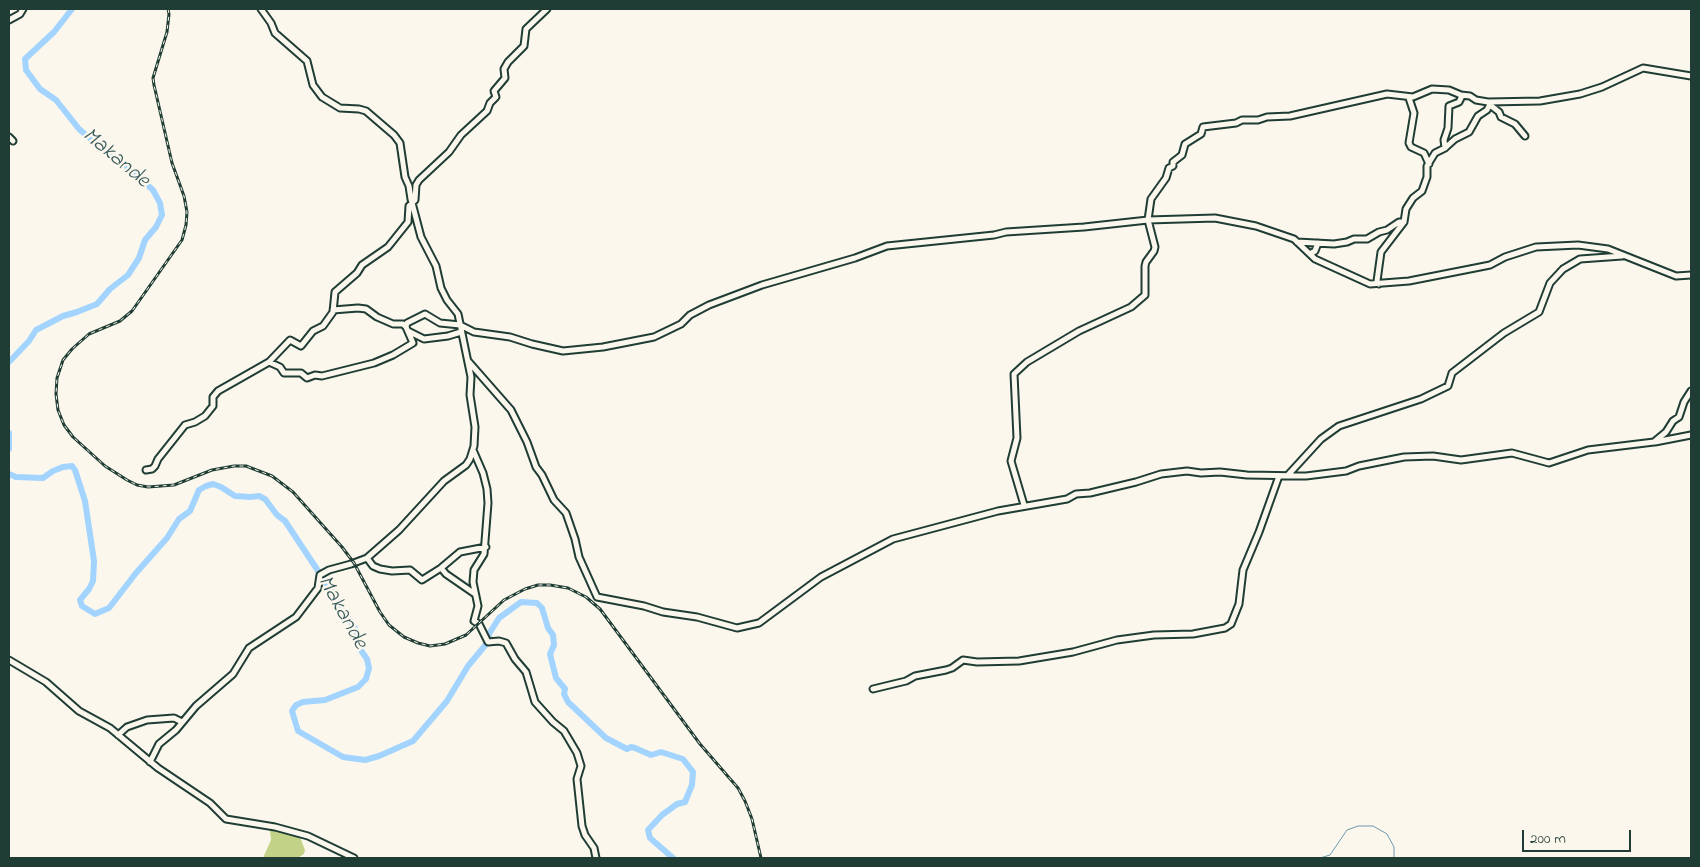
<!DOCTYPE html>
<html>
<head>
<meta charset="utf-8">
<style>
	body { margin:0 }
	#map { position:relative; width:1700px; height:867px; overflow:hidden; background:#fbf7ec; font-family:"Indie Flower",sans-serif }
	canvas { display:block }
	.frame { position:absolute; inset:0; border:10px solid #1f3d34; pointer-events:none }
	.scale { position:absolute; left:1522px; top:830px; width:109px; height:22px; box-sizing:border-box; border:2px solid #1f3d34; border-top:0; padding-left:6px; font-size:15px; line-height:18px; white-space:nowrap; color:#1f3d34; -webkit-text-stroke:4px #fbf7ec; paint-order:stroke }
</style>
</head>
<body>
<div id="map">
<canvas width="1700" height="867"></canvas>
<div class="frame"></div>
<div class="scale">200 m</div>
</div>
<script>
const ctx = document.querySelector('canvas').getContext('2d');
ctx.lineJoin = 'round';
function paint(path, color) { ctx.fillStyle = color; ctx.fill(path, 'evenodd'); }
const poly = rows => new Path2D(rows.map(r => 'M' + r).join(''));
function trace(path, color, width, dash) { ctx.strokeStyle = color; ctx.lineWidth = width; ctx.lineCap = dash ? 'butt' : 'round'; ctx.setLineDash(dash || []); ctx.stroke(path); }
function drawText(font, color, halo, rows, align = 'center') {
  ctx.font = font + ' "Indie Flower",sans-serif'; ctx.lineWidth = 4.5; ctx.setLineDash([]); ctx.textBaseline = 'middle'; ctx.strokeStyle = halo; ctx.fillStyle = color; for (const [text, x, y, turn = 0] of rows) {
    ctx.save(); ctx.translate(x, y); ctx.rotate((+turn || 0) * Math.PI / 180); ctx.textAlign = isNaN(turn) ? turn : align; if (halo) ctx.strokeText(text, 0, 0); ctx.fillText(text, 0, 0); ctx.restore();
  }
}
paint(poly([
	[270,830,300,837,305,850,304,854,299,857,300,858,263,858,271,840]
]), '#c2d388');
trace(poly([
	[1320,858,1330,855,1347,830,1358,826,1373,826,1387,834,1394,847,1394,858]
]), '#6e98ae', 1);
trace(poly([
	[9,362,29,341,36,330,63,316,77,312,97,304,110,289,128,275,139,258,145,240,156,227,162,215,160,203,153,190,129,169,113,153,92,140,79,129,56,100,40,89,26,70,25,59,54,32,72,9],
	[9,433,9,449],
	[9,474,16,477,43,478,53,471,63,467,72,466,75,470,85,501,94,561,93,581,89,589,80,600,82,606,95,614,109,608,136,573,167,538,179,519,190,511,199,490,206,486,213,484,221,487,235,496,250,497,259,496,265,499,277,515,285,521,338,601,357,632,360,649,367,659,369,668,366,679,358,687,325,700,303,702,296,705,292,711,298,731,343,757,365,760,379,756,413,741,447,701,468,666,488,642,489,634,499,618,521,602,537,603,542,608,548,628,553,635,554,645,550,654,556,678,565,689,564,694,568,702,606,738,627,749,631,747,635,748,651,755,661,752,683,759,693,772,692,785,685,802,677,804,662,815,648,830,650,838,673,858]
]), '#a2d4ff', 6);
const minor = poly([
	[9,20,20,14,23,9],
	[1409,98,1414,113,1409,143,1411,147,1424,153,1429,164],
	[1490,105,1499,112,1501,117,1515,124,1525,136],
	[9,137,13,141],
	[1445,148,1444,140,1448,128,1449,106,1459,102,1461,98,1461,95],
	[1297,242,1334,244,1347,242,1354,239,1367,239,1379,232,1387,230,1399,222,1404,222],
	[1310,254,1315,251,1318,243],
	[1379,284,1377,281,1381,252,1404,222,1406,209,1413,198,1422,191,1427,177,1427,166,1435,153,1445,148,1455,139,1469,132,1478,116,1487,110,1491,102],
	[333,310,358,308,366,309,377,317,393,324,403,324,406,327],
	[408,331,424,339,448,336,461,332],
	[468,361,511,410,527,442,536,467,542,475,554,500,566,513,575,539,579,557,597,597,644,606,663,612,697,617,737,628,759,623,821,577,893,539,998,511,1067,499,1076,494,1090,493,1136,482,1161,474,1187,471,1201,473,1220,472,1247,475,1306,476,1346,471,1359,466,1404,457,1433,456,1461,460,1512,453,1549,463,1588,450,1654,442,1666,432,1673,421,1679,417,1684,402,1691,391],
	[269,362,280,367,284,373,301,373,307,378,315,375,322,376,374,363,393,355,413,343,406,327,407,323,425,314,440,323,460,325,474,332,510,337,532,344,563,351,603,347,654,337,681,324,690,315,709,305,762,285,855,258,887,246,994,235,1006,232,1084,227,1148,220,1215,218,1256,226,1294,239,1315,259,1370,284,1409,281,1475,268,1490,265,1505,257,1536,247,1578,245,1608,249,1676,276,1691,275],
	[1655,442,1691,435],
	[473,450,483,473,487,489,488,503,484,554,474,570,473,582,478,606,474,621,479,624,488,642,499,641,506,643,515,659,526,672,535,702,553,722,564,731,577,753,581,766,577,779,582,826,585,835,594,848,596,858],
	[146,470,152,469,155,466,158,459,185,425,195,422,205,416,213,406,213,397,218,391,269,362,290,340,301,346,313,331,323,326,333,312,335,292,357,273,362,265,388,247,408,222,409,206,415,200,416,185,419,180,449,152,461,135,487,111,490,103,496,97,494,91,505,78,504,69,508,62,524,46,526,29,547,9],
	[1288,475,1321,439,1339,426,1421,399,1448,386,1452,373,1504,333,1539,312,1550,283,1563,269,1580,259,1622,256],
	[1024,505,1011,461,1017,438,1014,374,1027,362,1079,331,1131,307,1145,295,1145,266,1146,262,1154,251,1155,247,1148,220,1151,199,1166,178,1169,168,1173,166,1173,162,1182,155,1185,144,1201,134,1203,127,1236,123,1242,120,1258,120,1267,117,1290,116,1387,94,1413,97,1432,89,1449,90,1461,95,1470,96,1476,100,1488,102,1540,101,1580,94,1602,87,1643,68,1691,76],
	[367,558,373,566,380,569,392,571,410,570,422,580,441,568,460,552,486,547],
	[441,568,446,574,475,594],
	[9,660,46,682,79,711,110,728,158,768,210,803,226,819,275,827,308,836,354,858],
	[873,689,906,681,915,676,946,670,952,668,963,660,977,662,1019,661,1073,652,1117,640,1154,635,1193,634,1225,628,1231,624,1239,604,1243,570,1259,532,1279,476],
	[118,735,127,727,147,720,174,718,182,722],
	[150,762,159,744,176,730,196,706,233,674,249,648,296,617,318,588,320,575,329,570,351,564,367,558,399,530,444,481,466,465,470,459,474,446,475,427,470,395,471,377,458,314,447,300,441,288,436,266,421,237,411,199,409,186,405,177,400,143,394,135,366,111,359,109,340,108,322,97,313,85,307,61,275,33,271,23,261,9]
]);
trace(minor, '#1f3d34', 9);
trace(minor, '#fbf7ec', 5);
const rail = poly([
	[168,9,169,14,167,32,153,78,154,85,172,163,184,196,187,212,186,225,182,240,132,311,120,321,89,334,72,349,63,360,57,378,56,394,58,410,64,425,73,437,105,466,127,480,137,485,148,487,174,485,212,470,234,466,246,466,272,476,293,492,342,547,354,563,380,612,389,625,404,637,418,643,430,646,445,644,466,635,504,600,525,589,538,585,550,585,568,588,586,597,600,609,700,744,738,788,745,801,752,819,761,858]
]);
trace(rail, '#1f3d34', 3);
trace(rail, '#fbf7ec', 1, [4]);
drawText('italic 22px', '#395b5d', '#fbf7ec', [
	["Makande",115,159,40],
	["Makande",341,613,61]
]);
</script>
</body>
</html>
